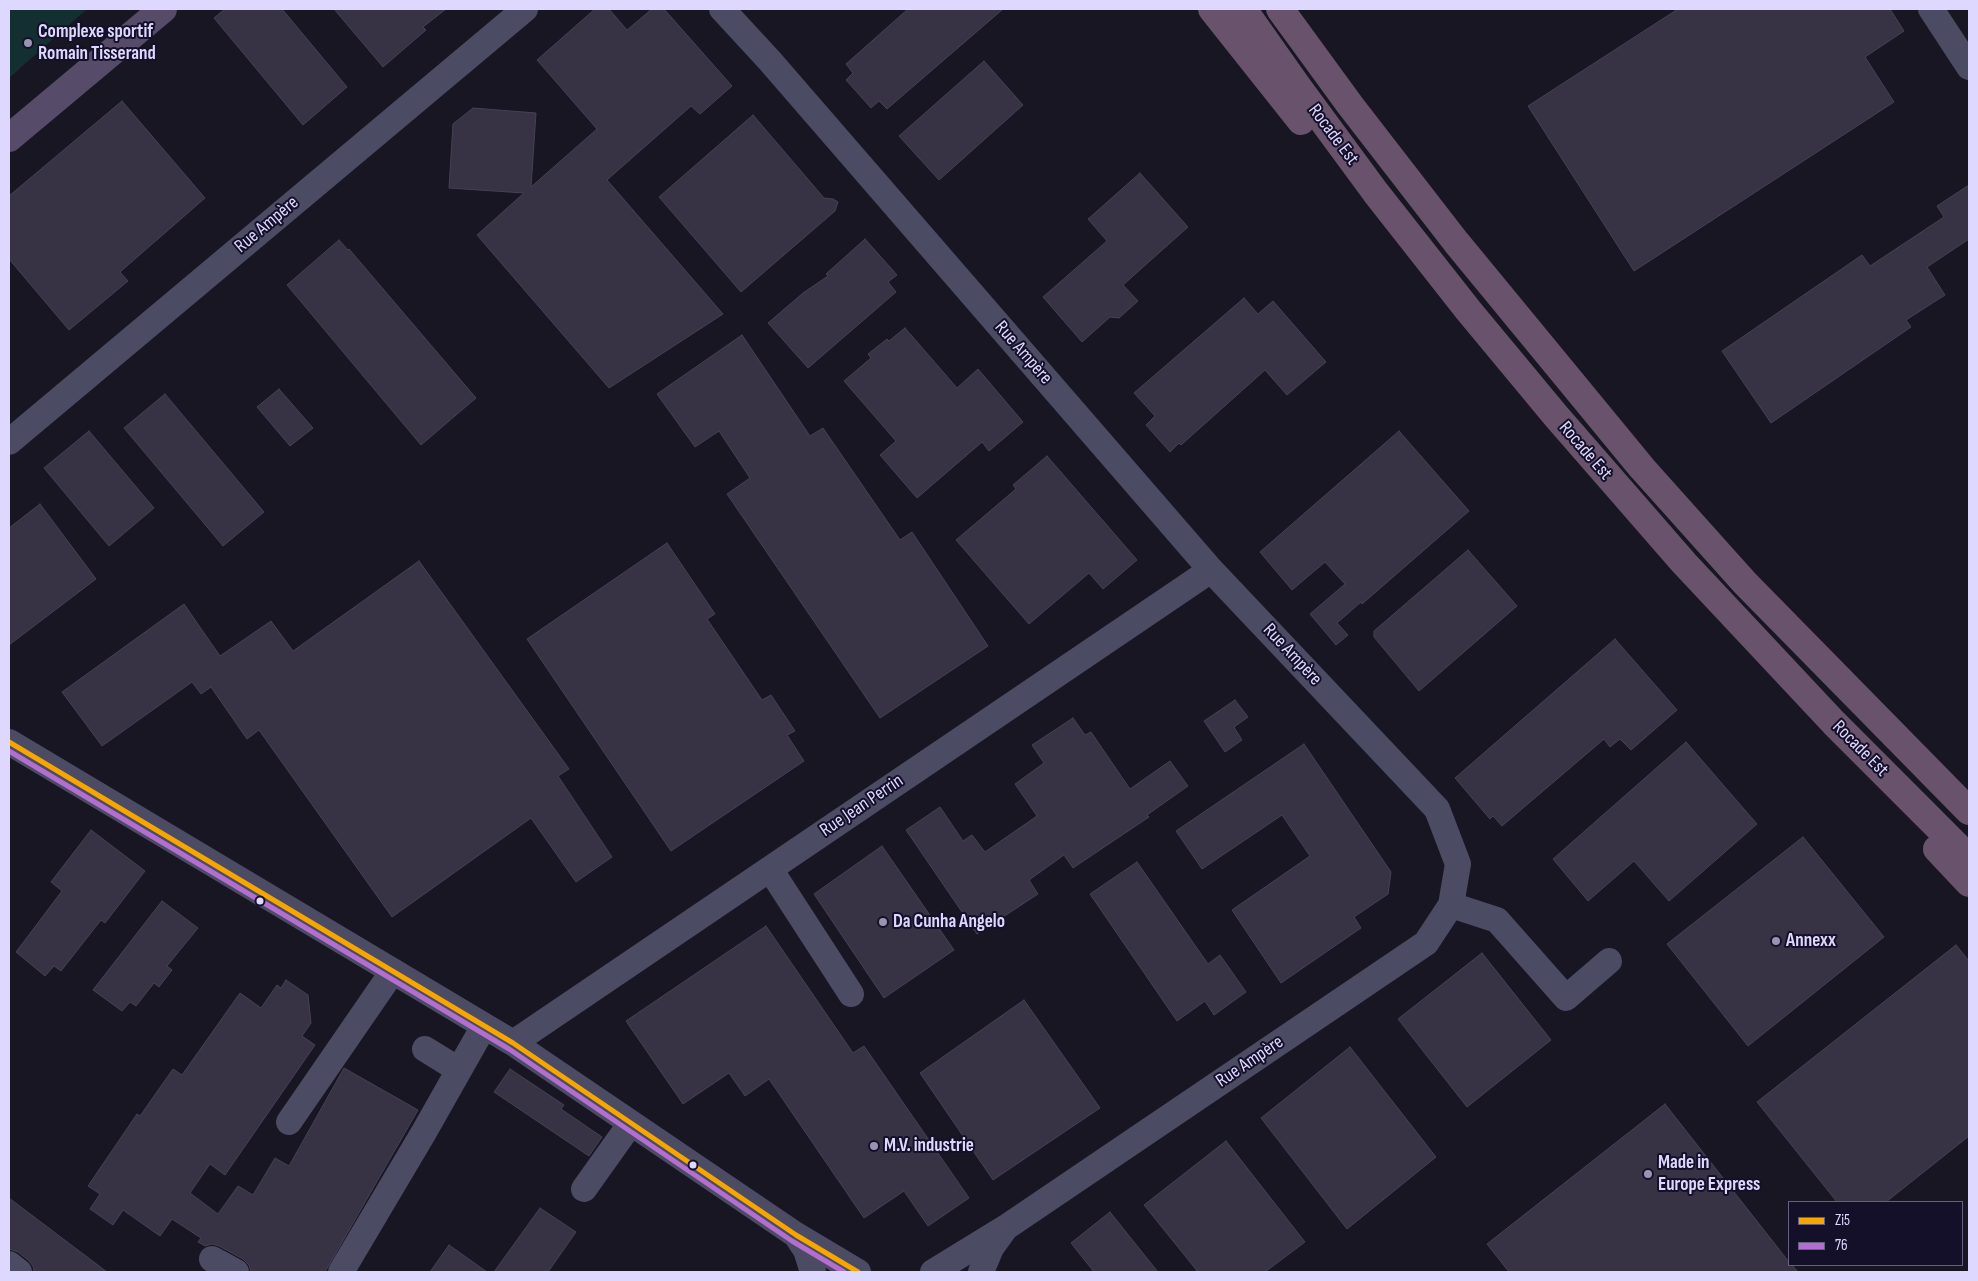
<!DOCTYPE html>
<html>
<head>
<meta charset="utf-8">
<style>
	body { margin:0 }
	#map { position:relative; width:1978px; height:1281px; overflow:hidden; background:#181623; font-family:"Sofia Sans Condensed",sans-serif }
	canvas { display:block }
	.frame { position:absolute; inset:0; border:10px solid #ded8ff; pointer-events:none }
	.legend { position:absolute; left:1788px; top:1201px; width:175px; height:65px; box-sizing:border-box; background:#151029; border:1px solid #65607f; margin:0; padding:6px 9px; list-style:none; font-size:15px; color:#ded8ff }
	.legend li { display:flex; align-items:center; gap:10px; height:25px }
	.legend b { width:25px; border:1px solid #65607f }
</style>
</head>
<body>
<div id="map">
<canvas width="1978" height="1281"></canvas>
<div class="frame"></div>
<ul class="legend">
<li><b style="height:6px;background:#f7a600"></b>Zi5</li>
<li><b style="height:6px;background:#b36fd0"></b>76</li>
</ul>
</div>
<script>
const ctx = document.querySelector('canvas').getContext('2d');
ctx.lineJoin = 'round';
function paint(path, color) { ctx.fillStyle = color; ctx.fill(path, 'evenodd'); }
const poly = rows => new Path2D(rows.map(r => 'M' + r).join(''));
function trace(path, color, width, dash) { ctx.strokeStyle = color; ctx.lineWidth = width; ctx.lineCap = dash ? 'butt' : 'round'; ctx.setLineDash(dash || []); ctx.stroke(path); }
function drawText(font, color, halo, rows, align = 'center') {
  ctx.font = font + ' "Sofia Sans Condensed",sans-serif'; ctx.lineWidth = 4; ctx.setLineDash([]); ctx.textBaseline = 'middle'; ctx.strokeStyle = halo; ctx.fillStyle = color; for (const [text, x, y, turn = 0] of rows) {
    ctx.save(); ctx.translate(x, y); ctx.rotate((+turn || 0) * Math.PI / 180); ctx.textAlign = isNaN(turn) ? turn : align; if (halo) ctx.strokeText(text, 0, 0); ctx.fillText(text, 0, 0); ctx.restore();
  }
}
paint(poly([
	[9,9,87,9,9,78]
]), '#142f31');
const building = poly([
	[225,9,282,9,347,87,303,125,214,18,225,9],
	[334,9,446,9,423,27,426,30,383,67,334,9],
	[595,9,609,9,627,30,652,9,664,9,732,86,700,114,691,106,607,180,723,314,609,388,477,235,524,193,449,188,453,124,473,108,536,113,531,187,597,129,537,60,595,9],
	[908,9,1003,9,887,109,879,101,871,108,846,80,853,73,846,64,908,9],
	[1678,9,1890,9,1904,31,1865,57,1894,102,1634,271,1528,106,1678,9],
	[984,61,1023,105,939,180,899,136,984,61],
	[122,101,205,198,120,272,128,281,69,330,9,259,9,196,122,101],
	[753,115,824,198,833,199,838,202,835,211,741,292,659,197,753,115],
	[1140,173,1188,227,1123,285,1138,301,1119,318,1110,317,1082,342,1043,297,1107,241,1088,219,1140,173],
	[1969,185,1969,239,1927,267,1945,295,1906,320,1911,327,1771,423,1722,351,1862,255,1870,266,1944,217,1937,206,1969,185],
	[865,239,897,275,888,282,896,292,808,368,768,323,803,293,828,276,826,274,865,239],
	[339,240,348,250,349,249,476,398,421,445,287,285,339,240],
	[1244,298,1258,314,1273,301,1326,362,1287,395,1265,370,1181,445,1179,443,1170,452,1146,425,1155,416,1134,393,1244,298],
	[905,328,957,388,978,369,1023,422,989,451,982,442,917,498,880,455,896,441,844,381,871,358,868,354,887,339,889,341,905,328],
	[742,335,810,436,823,428,900,540,912,532,988,646,880,718,727,494,750,478,719,431,695,447,657,394,742,335],
	[279,389,313,428,290,446,257,407,279,389],
	[165,394,264,512,223,546,124,428,165,394],
	[89,431,154,508,109,546,44,468,89,431],
	[1399,431,1469,511,1362,604,1361,602,1337,623,1348,635,1336,645,1310,614,1345,584,1325,562,1292,590,1260,552,1399,431],
	[1047,456,1137,560,1103,589,1089,573,1029,624,956,540,1016,489,1013,485,1047,456],
	[40,504,96,579,9,645,9,528,40,504],
	[667,543,715,614,707,619,762,700,771,695,795,731,787,735,804,761,671,851,527,639,667,543],
	[1468,550,1517,606,1419,691,1374,637,1374,631,1468,550],
	[419,561,569,769,558,776,612,857,576,882,531,818,392,917,259,730,247,739,211,687,201,694,192,682,102,746,62,692,184,604,220,656,271,621,293,651,419,561],
	[1615,639,1677,710,1631,750,1620,739,1610,747,1604,739,1502,826,1493,816,1490,819,1455,778,1615,639],
	[1235,700,1248,717,1234,727,1242,740,1225,752,1204,721,1235,700],
	[1073,718,1085,735,1091,732,1130,789,1170,761,1188,786,1147,815,1149,817,1073,868,1064,855,1029,880,1038,894,977,934,906,830,940,807,963,841,972,835,985,852,1037,816,1015,784,1044,763,1032,745,1073,718],
	[1686,742,1757,824,1669,901,1634,861,1588,901,1553,859,1686,742],
	[1304,744,1391,872,1388,894,1354,917,1361,928,1281,983,1232,910,1310,856,1282,815,1202,869,1176,831,1304,744],
	[91,830,145,871,105,923,101,920,61,971,54,966,45,976,16,952,62,891,51,882,91,830],
	[1803,837,1884,937,1748,1046,1667,944,1803,837],
	[882,846,954,950,884,998,814,894,882,846],
	[1137,862,1208,964,1220,955,1246,992,1214,1015,1205,1001,1177,1021,1090,894,1137,862],
	[162,901,198,928,167,966,172,970,159,987,154,983,136,1006,130,1002,122,1011,93,990,162,901],
	[766,926,853,1053,864,1046,969,1198,928,1226,904,1191,864,1218,769,1079,745,1096,729,1073,683,1104,626,1021,766,926],
	[1956,945,1969,961,1969,1136,1886,1202,1837,1202,1757,1102,1956,945],
	[1482,953,1551,1040,1467,1107,1398,1019,1482,953],
	[286,980,308,995,311,1023,302,1036,315,1045,225,1175,210,1164,190,1193,218,1214,238,1186,253,1195,275,1158,289,1166,344,1068,418,1110,325,1272,251,1272,249,1265,243,1259,219,1246,212,1244,205,1246,198,1242,201,1238,172,1219,160,1236,123,1210,113,1225,90,1209,100,1194,88,1186,137,1114,140,1116,173,1069,182,1075,240,993,261,1008,277,985,281,988,286,980],
	[1024,1000,1100,1108,993,1180,920,1073,1024,1000],
	[1350,1047,1436,1157,1347,1229,1261,1118,1350,1047],
	[510,1069,564,1105,561,1109,602,1137,589,1156,494,1092,510,1069],
	[1665,1104,1789,1262,1789,1265,1792,1265,1798,1272,1509,1272,1487,1244,1665,1104],
	[1226,1141,1305,1242,1265,1272,1198,1272,1144,1205,1226,1141],
	[9,1198,107,1272,34,1272,33,1266,28,1260,18,1252,9,1249,9,1198],
	[540,1208,576,1232,548,1272,494,1272,540,1208],
	[1110,1212,1158,1272,1094,1272,1071,1243,1110,1212],
	[449,1245,487,1272,430,1272,449,1245]
]);
paint(building, '#373345');
trace(building, '#454157', 1);
trace(poly([
	[722,9,770,61,1211,570,1437,809,1458,864,1451,905,1426,943,1008,1226,933,1272],
	[1931,9,1969,67],
	[9,442,525,9],
	[9,742,513,1043,796,1235,858,1272],
	[770,869,851,994],
	[1451,905,1497,920,1566,998,1609,961],
	[513,1043,1211,570],
	[425,1049,459,1070],
	[289,1122,393,971],
	[584,1189,631,1123],
	[796,1235,806,1250,813,1272],
	[212,1259,236,1272],
	[9,1264,19,1272],
	[341,1272,424,1132,484,1026],
	[981,1272,991,1248,1004,1230]
]), '#4c4b64', 26);
trace(poly([
	[9,138,163,9]
]), '#564c69', 28);
trace(poly([
	[1212,9,1301,121],
	[1243,9,1298,87,1376,193,1468,310,1556,416,1684,563,1834,723,1969,858],
	[1280,9,1350,105,1456,242,1642,468,1745,583,1969,811],
	[1937,849,1969,883]
]), '#69526c', 28);
trace(poly([
	[9,742,513,1043,796,1235,858,1272]
]), '#f7a600', 5);
trace(poly([
	[9,751,509,1049,792,1241,844,1272]
]), '#b36fd0', 5);
for (const [x, y, r, color] of [
	[28,43,5,"#9994b2"],
	[260,901,4.5,"#ded8ff"],
	[883,922,5,"#9994b2"],
	[1776,941,5,"#9994b2"],
	[874,1146,5,"#9994b2"],
	[693,1165,4.5,"#ded8ff"],
	[1648,1174,5,"#9994b2"]
]) { const dot = new Path2D(); dot.arc(x, y, r, 0, 2 * Math.PI); ctx.fillStyle = color; ctx.fill(dot); trace(dot, '#151029', 2); }
drawText('bold 19px', '#ded8ff', '#151029', [
	["Complexe sportif",38,32],
	["Romain Tisserand",38,54],
	["Da Cunha Angelo",893,922],
	["Annexx",1786,941],
	["M.V. industrie",884,1146],
	["Made in",1658,1163],
	["Europe Express",1658,1185]
], 'left');
drawText('19px', '#ded8ff', '#151029', [
	["Rocade Est",1333,135,53],
	["Rue Ampère",267,225,-40],
	["Rue Ampère",1023,353,49],
	["Rocade Est",1585,451,49],
	["Rue Ampère",1292,655,47],
	["Rocade Est",1860,749,45],
	["Rue Jean Perrin",862,806,-34],
	["Rue Ampère",1250,1062,-34]
]);
</script>
</body>
</html>
